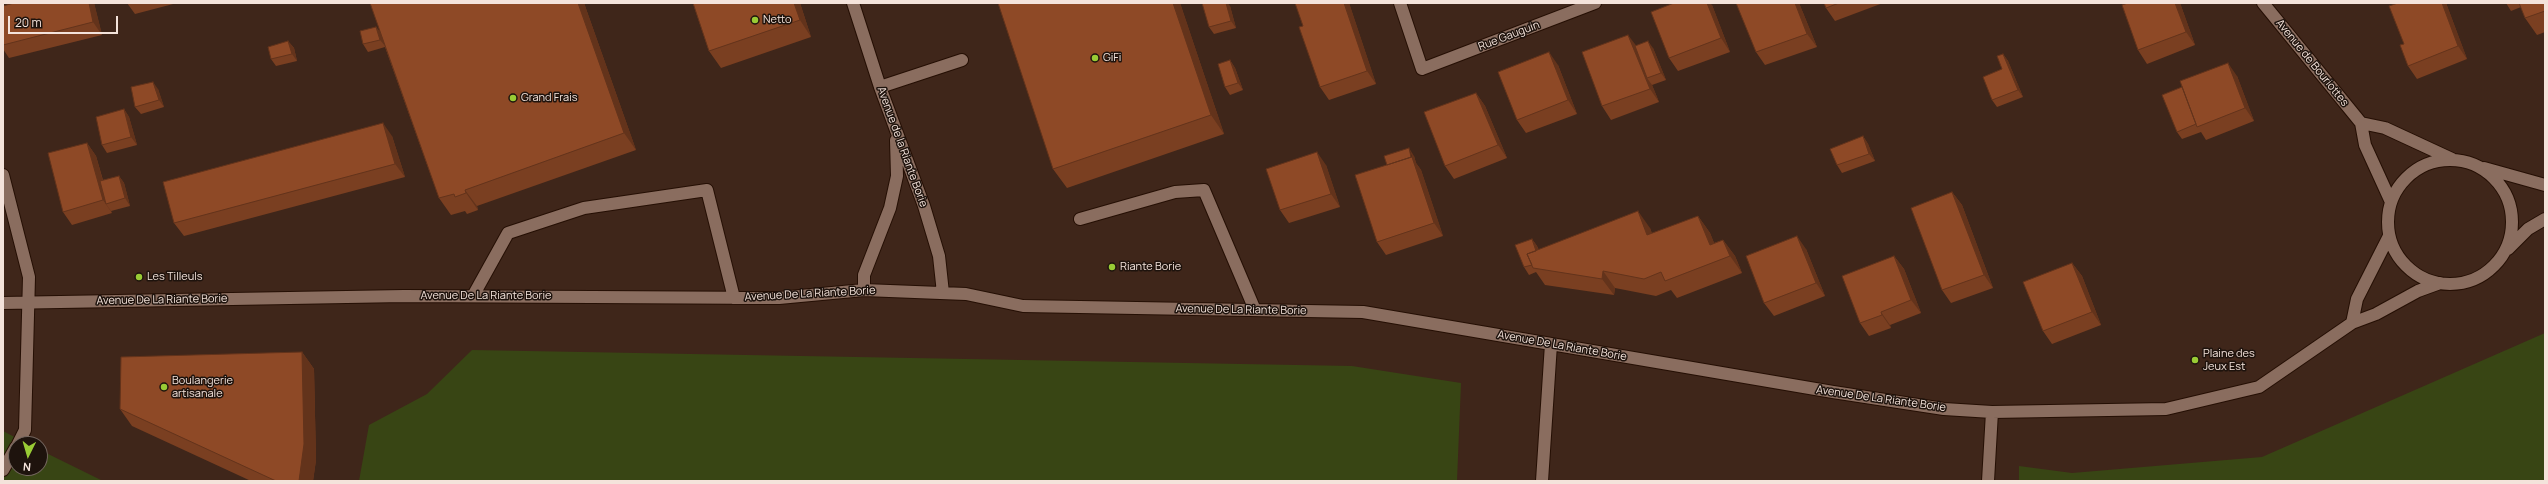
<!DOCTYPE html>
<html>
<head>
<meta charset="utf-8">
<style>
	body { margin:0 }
	#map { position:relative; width:2548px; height:484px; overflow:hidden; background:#3f261a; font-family:Manrope,sans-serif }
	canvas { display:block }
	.frame { position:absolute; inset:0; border:4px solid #f4e3db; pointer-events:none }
	.north { position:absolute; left:8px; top:436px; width:40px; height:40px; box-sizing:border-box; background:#1e130d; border:1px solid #74665f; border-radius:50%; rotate:185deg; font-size:11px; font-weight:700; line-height:16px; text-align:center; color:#f4e3db }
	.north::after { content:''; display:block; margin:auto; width:14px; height:18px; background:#99cb35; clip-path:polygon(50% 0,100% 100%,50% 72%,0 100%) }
	.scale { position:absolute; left:8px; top:16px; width:110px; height:18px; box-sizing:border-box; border:2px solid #f4e3db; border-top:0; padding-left:5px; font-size:12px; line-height:14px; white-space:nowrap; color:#f4e3db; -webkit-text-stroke:3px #1e130d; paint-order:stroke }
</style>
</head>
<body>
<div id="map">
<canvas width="2548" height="484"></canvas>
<div class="frame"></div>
<div class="north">N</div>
<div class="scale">20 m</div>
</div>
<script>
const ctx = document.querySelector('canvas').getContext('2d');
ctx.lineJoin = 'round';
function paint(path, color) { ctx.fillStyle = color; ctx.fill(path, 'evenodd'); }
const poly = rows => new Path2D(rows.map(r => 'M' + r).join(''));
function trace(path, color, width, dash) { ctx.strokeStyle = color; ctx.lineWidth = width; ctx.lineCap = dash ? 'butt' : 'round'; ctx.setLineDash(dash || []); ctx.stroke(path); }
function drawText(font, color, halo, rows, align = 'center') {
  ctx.font = font + ' Manrope,sans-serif'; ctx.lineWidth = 3; ctx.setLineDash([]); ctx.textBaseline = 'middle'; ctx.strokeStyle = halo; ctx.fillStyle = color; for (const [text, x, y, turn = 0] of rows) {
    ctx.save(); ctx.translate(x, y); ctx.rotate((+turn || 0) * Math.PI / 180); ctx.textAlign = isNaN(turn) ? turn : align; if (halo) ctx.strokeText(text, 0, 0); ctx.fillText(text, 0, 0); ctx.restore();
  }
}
paint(poly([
	[2545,333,2545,481,2019,481,2019,466,2072,473,2262,457],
	[472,350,1352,366,1461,383,1457,481,359,481,369,425,427,394],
	[3,431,28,444,16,444,16,468,40,468,40,450,103,481,3,481]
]), '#384514');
const minor = poly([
	[853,3,880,87,924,206,939,256,943,293],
	[1400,3,1422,69,1595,3],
	[2263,3,2361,123,2365,145,2391,202],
	[880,87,962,60],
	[2361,123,2385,128,2452,159],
	'2388 222a62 62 0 1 1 124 0a62 62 0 1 1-124 0Z',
	[2484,168,2545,185],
	[3,175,29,277,25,430,18,444],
	[1080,219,1175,192,1204,190,1255,310],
	[2508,249,2528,229,2545,219],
	[864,290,864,275,890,208,897,176,896,140],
	[473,296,508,233,584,208,707,190,734,298],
	[3,303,404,296,779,298,864,290,966,294,1023,306,1363,312,1833,392,1944,409,1992,412,2166,409,2259,387,2352,323,2376,314,2418,291,2440,283],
	[2352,323,2357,299,2389,236],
	[3,470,16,447],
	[1542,481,1551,344],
	[1988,481,1992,412]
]);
trace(minor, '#250f04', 14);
trace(minor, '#8a6d5f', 12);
paint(poly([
	[14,3,94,3,102,35,9,58,3,49,3,6],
	[127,3,177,3,135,14],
	[584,3,636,150,477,206,478,210,467,214,465,211,451,215,439,198,385,47,368,52,363,44,376,27,380,32],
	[693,3,800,3,811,37,721,68,709,51],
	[1180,3,1224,134,1067,188,1053,169],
	[1349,3,1376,84,1329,100,1320,87,1303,26],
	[1799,3,1817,47,1765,65,1756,52],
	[1824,3,1883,3,1835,21,1826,8],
	[2128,3,2180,3,2195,45,2147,64,2138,50],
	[2398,3,2446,3,2467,59,2417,79,2408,66],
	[2506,3,2545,3,2545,32,2537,35,2525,18,2521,7,2511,11],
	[1712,5,1730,52,1678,71,1669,58],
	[1230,6,1236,28,1214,34,1209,27],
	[288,41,294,48,297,61,276,66,271,59],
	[1636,46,1653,48,1666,80,1652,85,1659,102,1611,120,1602,106],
	[2003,54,2008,61,2023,97,1997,107,1992,100,2002,69],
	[1230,60,1235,68,1243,90,1230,95,1225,87],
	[1558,65,1577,114,1526,133,1517,120],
	[2237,76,2254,121,2206,140,2201,132,2182,139,2177,132],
	[158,89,164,107,141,114,135,107],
	[1476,93,1485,106,1507,158,1454,179,1445,166],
	[124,109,129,117,137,145,107,153,102,145],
	[392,136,405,177,184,236,174,223],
	[1863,136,1868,144,1875,161,1842,173,1837,165],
	[87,143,96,156,103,180,119,176,124,183,130,206,111,211,112,213,72,225,63,212],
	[1414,156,1416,163,1421,170,1443,236,1386,255,1377,242],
	[1326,165,1340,207,1289,223,1280,210],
	[1952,192,1962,205,1993,288,1951,303,1942,290],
	[1698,216,1710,233,1714,243,1723,240,1735,256,1742,273,1677,298,1671,290,1656,296,1615,288,1614,295,1545,285,1536,272,1529,275,1524,267,1532,239,1537,246,1539,250,1650,228,1652,234],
	[1806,249,1825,296,1774,316,1764,303],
	[1894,256,1904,269,1921,313,1890,325,1891,328,1869,336,1860,323],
	[2072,263,2082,276,2101,325,2052,344,2043,331],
	[302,352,314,369,316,460,313,481,251,481,132,426,120,409]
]), '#7a3f21');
paint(poly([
	[89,3,94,3,102,35,93,22],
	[578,3,584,3,636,150,624,133],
	[794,3,800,3,811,37,800,20],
	[1173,3,1180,3,1224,134,1211,115],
	[1226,3,1228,3,1230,6,1236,28,1231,21],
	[1344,3,1349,3,1376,84,1367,71],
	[1707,3,1710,3,1712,5,1730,52,1721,38],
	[1795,3,1799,3,1817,47,1807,34],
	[2175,3,2180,3,2195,45,2186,32],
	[2442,3,2446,3,2467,59,2458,46],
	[376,27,382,34,386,47,380,40],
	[1628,35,1638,48,1647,78,1652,85,1659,102,1650,89],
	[288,41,294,48,297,61,292,54],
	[1648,41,1653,48,1666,80,1661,73],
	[1549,52,1558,65,1577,114,1568,100],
	[2003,54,2008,61,2023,97,2018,90],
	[1230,60,1235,68,1243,90,1238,83],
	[2228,63,2237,76,2254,121,2245,108],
	[153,82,158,89,164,107,159,100],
	[1476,93,1485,106,1507,158,1498,145],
	[124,109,129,117,137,145,131,137],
	[383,123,392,136,405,177,395,164],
	[1863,136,1868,144,1875,161,1869,154],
	[87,143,96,156,109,203,106,204,111,211,112,213,103,200],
	[1409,148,1414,156,1416,163,1421,170,1443,236,1434,223],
	[1317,152,1326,165,1340,207,1331,194],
	[119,176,124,183,130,206,125,198],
	[465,190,477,206,478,210,466,193],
	[1952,192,1962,205,1993,288,1984,275],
	[1638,211,1650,228,1659,252,1647,235],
	[1698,216,1710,233,1721,260,1710,245],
	[1797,236,1806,249,1825,296,1816,283],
	[1532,239,1537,246,1545,269,1540,261],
	[1723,240,1735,256,1742,273,1730,256],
	[1894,256,1904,269,1921,313,1911,300],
	[2072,263,2082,276,2101,325,2092,312],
	[1603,271,1615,288,1614,295,1602,279],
	[1881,312,1890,325,1891,328,1882,315],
	[302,352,314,369,316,460,313,481,299,481]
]), '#63331b');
const building = poly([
	[14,3,89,3,93,22,3,45,3,6,14,3],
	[370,3,578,3,624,133,465,190,466,193,455,197,454,194,439,198,370,3],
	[693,3,794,3,800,20,709,51,693,3],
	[998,3,1173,3,1211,115,1053,169,998,3],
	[1202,3,1226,3,1231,21,1209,27,1202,3],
	[1295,3,1344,3,1367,71,1320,87,1299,27,1303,26,1295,3],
	[1674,3,1707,3,1721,38,1669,58,1651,12,1674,3],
	[1736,3,1795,3,1807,34,1756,52,1736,3],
	[1824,3,1839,3,1826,8,1824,3],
	[2128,3,2175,3,2186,32,2138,50,2122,5,2128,3],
	[2398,3,2442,3,2458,46,2408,66,2400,45,2404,44,2389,6,2398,3],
	[2519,3,2545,3,2545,11,2525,18,2519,3],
	[376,27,380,40,363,44,360,31,376,27],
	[1628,35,1650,89,1602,106,1582,52,1628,35],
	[288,41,292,54,271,59,268,47,288,41],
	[1648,41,1661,73,1647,78,1635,46,1648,41],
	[1549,52,1568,100,1517,120,1498,72,1549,52],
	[2003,54,2018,90,1992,100,1983,77,2002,69,1997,56,2003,54],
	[1230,60,1238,83,1225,87,1218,64,1230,60],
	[2228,63,2245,108,2197,127,2180,81,2228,63],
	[153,82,159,100,135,107,131,87,153,82],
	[2182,87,2196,124,2177,132,2162,95,2182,87],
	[1476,93,1498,145,1445,166,1424,112,1476,93],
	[124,109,131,137,102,145,96,117,124,109],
	[383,123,395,164,174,223,163,182,383,123],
	[1863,136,1869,154,1837,165,1830,149,1863,136],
	[87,143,103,200,63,212,48,153,87,143],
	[1409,148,1411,157,1387,165,1384,156,1409,148],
	[1317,152,1331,194,1280,210,1266,169,1317,152],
	[1412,157,1434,223,1377,242,1355,175,1412,157],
	[119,176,125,198,106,204,100,181,119,176],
	[1952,192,1984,275,1942,290,1911,208,1952,192],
	[1638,211,1647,235,1698,216,1710,245,1723,240,1730,256,1665,281,1661,272,1644,279,1603,271,1602,279,1533,268,1527,254,1638,211],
	[1797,236,1816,283,1764,303,1746,256,1797,236],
	[1532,239,1536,251,1527,254,1532,265,1524,267,1515,245,1532,239],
	[1894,256,1911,300,1881,312,1882,315,1860,323,1842,276,1894,256],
	[2072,263,2092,312,2043,331,2023,282,2072,263],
	[302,352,304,444,299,481,276,481,120,409,121,357,302,352]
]);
paint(building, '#8e4926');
trace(building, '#63331b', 1);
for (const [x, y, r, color] of [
	[755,20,4,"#99cb35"],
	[1095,58,4,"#99cb35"],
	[513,98,4,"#99cb35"],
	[1112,267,4,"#99cb35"],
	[139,277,4,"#99cb35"],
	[2195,360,4,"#99cb35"],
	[164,387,4,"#99cb35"]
]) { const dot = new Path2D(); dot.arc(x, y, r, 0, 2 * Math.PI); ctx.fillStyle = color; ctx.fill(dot); trace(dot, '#1e130d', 1.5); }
drawText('11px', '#f4e3db', '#1e130d', [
	["Netto",763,20],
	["GiFi",1103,58],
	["Grand Frais",521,98],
	["Riante Borie",1120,267],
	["Les Tilleuls",147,277],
	["Plaine des",2203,354],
	["Jeux Est",2203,367],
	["Boulangerie",172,381],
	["artisanale",172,394]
], 'left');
drawText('11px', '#f4e3db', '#1e130d', [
	["Rue Gauguin",1509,36,-21],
	["Avenue de Bouriottes",2312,63,51],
	["Avenue de la Riante Borie",902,147,70],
	["Avenue De La Riante Borie",810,294,-3],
	["Avenue De La Riante Borie",486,296],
	["Avenue De La Riante Borie",162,300,-1],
	["Avenue De La Riante Borie",1241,310,1],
	["Avenue De La Riante Borie",1562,346,10],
	["Avenue De La Riante Borie",1881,399,8]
]);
</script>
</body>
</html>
